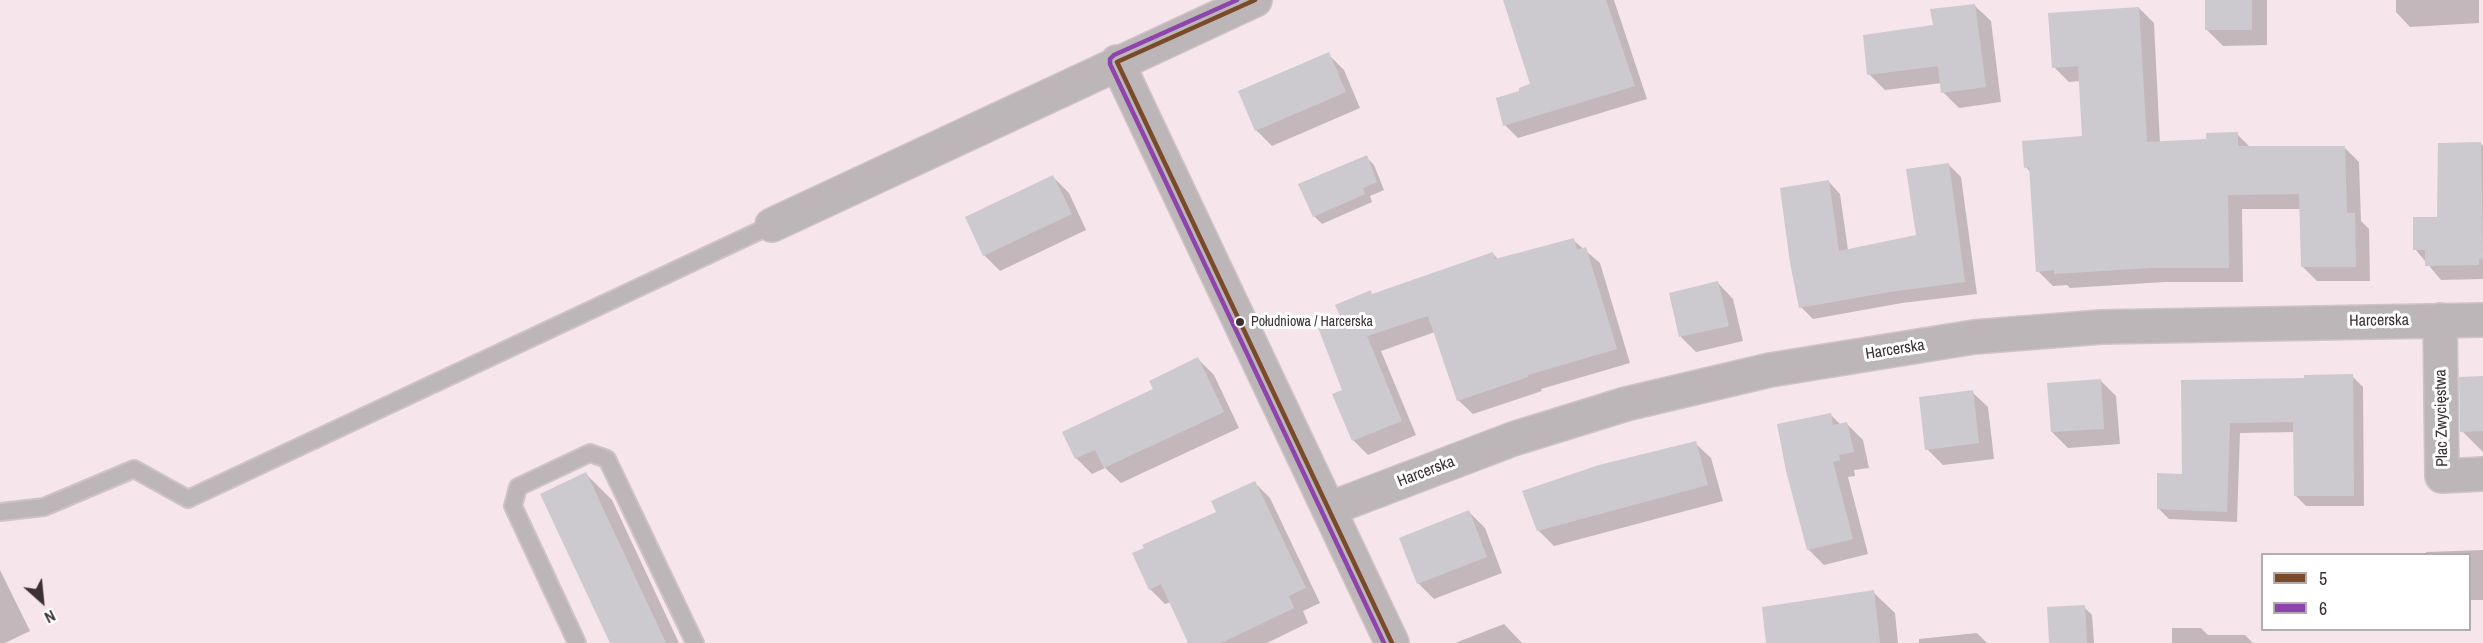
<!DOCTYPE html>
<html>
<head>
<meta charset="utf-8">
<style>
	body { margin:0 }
	#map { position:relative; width:2483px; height:643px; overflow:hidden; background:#f6e5eb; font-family:"Archivo Narrow",sans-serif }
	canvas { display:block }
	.legend { position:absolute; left:2261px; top:553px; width:210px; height:78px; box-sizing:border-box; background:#fff; border:2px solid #b1adae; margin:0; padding:8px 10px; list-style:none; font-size:18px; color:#3b3134 }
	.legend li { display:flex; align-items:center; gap:12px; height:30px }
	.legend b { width:30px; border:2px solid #b1adae }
	.north { position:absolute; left:12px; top:571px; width:60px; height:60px; -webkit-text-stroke:4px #fff; paint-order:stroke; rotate:153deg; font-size:16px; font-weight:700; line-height:24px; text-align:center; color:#3b3134 }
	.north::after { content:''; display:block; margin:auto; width:21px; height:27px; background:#3b3134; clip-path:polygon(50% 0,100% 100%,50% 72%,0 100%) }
</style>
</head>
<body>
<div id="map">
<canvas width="2483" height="643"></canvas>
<ul class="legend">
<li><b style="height:8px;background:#7a4b2a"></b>5</li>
<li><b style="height:8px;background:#8e44ad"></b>6</li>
</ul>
<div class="north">N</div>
</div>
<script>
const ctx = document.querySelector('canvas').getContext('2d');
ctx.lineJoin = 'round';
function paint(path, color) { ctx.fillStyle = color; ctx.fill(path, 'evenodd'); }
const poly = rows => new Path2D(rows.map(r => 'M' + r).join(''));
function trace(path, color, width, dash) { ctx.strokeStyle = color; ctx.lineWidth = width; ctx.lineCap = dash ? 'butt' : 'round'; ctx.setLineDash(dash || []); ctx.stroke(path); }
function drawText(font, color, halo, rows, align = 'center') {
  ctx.font = font + ' "Archivo Narrow",sans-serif'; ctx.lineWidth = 6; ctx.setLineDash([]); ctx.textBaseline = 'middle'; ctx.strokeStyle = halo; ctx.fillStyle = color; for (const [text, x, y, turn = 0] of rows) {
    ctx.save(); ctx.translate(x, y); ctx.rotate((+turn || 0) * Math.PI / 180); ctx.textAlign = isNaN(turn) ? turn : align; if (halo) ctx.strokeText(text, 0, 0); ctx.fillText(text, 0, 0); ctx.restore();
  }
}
paint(poly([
	[1505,0,1614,0,1647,99,1518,138,1505,125,1521,92,1532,85],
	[2207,0,2267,0,2267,45,2223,46,2207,30],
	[2396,0,2479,0,2479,23,2410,27,2396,12],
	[1975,6,1991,21,2001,102,1959,108,1943,92,1942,83,1885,90,1869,74,1934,26],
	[2139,8,2154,23,2160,143,2207,140,2237,134,2251,148,2344,147,2359,162,2361,221,2369,229,2370,281,2317,281,2303,267,2301,209,2242,209,2243,282,2165,282,2070,288,2067,285,2053,286,2038,271,2031,173,2026,167,2084,137,2080,81,2069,82,2054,67],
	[1328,54,1344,70,1360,108,1272,146,1256,130],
	[2480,143,2483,146,2483,279,2441,280,2415,249,2439,219],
	[1366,157,1374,165,1384,190,1370,196,1372,202,1322,224,1314,216],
	[1949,165,1961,177,1977,294,1902,303,1813,319,1801,307,1828,181,1840,194,1848,250,1918,236],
	[1053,177,1069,193,1086,230,1000,271,984,255],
	[1573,240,1600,263,1630,363,1541,389,1542,391,1473,414,1458,400,1435,332,1381,351,1416,435,1368,455,1353,440,1344,391,1342,317,1370,292,1373,295,1493,254,1498,259],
	[1718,283,1733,299,1743,341,1696,352,1681,337,1671,294],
	[1198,359,1214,375,1239,428,1121,483,1105,468,1092,474,1076,458,1155,390],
	[2352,376,2363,387,2364,506,2306,506,2295,495,2295,432,2240,433,2237,522,2169,519,2158,508,2184,475,2183,382,2306,380],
	[2483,378,2483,452,2462,431],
	[2100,380,2116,396,2120,444,2068,448,2052,432],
	[1972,392,1988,407,1994,459,1943,465,1927,449],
	[1830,414,1841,425,1847,424,1863,440,1869,468,1854,470,1855,476,1848,477,1868,554,1824,565,1808,549],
	[1695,443,1711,458,1723,501,1554,546,1538,530],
	[586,474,612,500,679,643,611,643],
	[1255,483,1270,498,1320,603,1303,611,1308,623,1267,643,1187,643,1189,642,1171,602,1165,604,1150,589,1218,512],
	[1469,512,1485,528,1502,573,1434,599,1418,583],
	[2483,550,2483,600,2470,600,2470,554,2426,554,2426,552],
	[0,570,30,631,5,643,0,643],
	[1873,592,1895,613,1898,643,1768,643],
	[2084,607,2092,615,2094,643,2050,643],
	[1504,624,1522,643,1455,643],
	[2172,628,2201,628,2208,635,2245,635,2253,643,2172,643],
	[1977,633,1987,643,1919,643,1919,639]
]), '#0003');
paint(poly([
	[1503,0,1606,0,1635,86,1503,126,1496,98,1519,91,1519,88,1530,84],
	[2205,0,2252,0,2252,30,2205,30],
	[1975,4,1986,87,1941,93,1938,66,1867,75,1863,35,1933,25,1930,9],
	[2139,7,2147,142,2206,139,2206,133,2238,132,2238,146,2345,146,2347,213,2355,213,2356,267,2301,267,2299,194,2228,195,2229,268,2150,268,2054,274,2054,270,2036,272,2029,167,2024,168,2022,141,2082,136,2078,66,2052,68,2048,13],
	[1329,52,1346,92,1255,131,1238,91],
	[2481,142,2483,259,2479,259,2479,265,2425,266,2425,250,2413,250,2413,217,2437,217,2438,143],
	[1367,155,1377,182,1363,188,1365,194,1313,217,1298,184],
	[1949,163,1965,282,1889,292,1799,308,1790,263,1780,188,1829,180,1839,251,1916,235,1906,169],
	[1053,175,1072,214,983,256,965,217],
	[1574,238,1577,250,1586,247,1617,349,1528,375,1528,377,1457,401,1428,316,1367,336,1402,421,1352,441,1332,394,1342,390,1317,325,1340,316,1335,305,1371,290,1372,294,1493,252,1495,259],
	[1718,281,1729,326,1679,337,1669,293],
	[1198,357,1224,412,1104,468,1095,450,1075,459,1062,432,1153,389,1149,381],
	[2353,374,2354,496,2294,496,2293,422,2230,423,2227,512,2157,509,2157,473,2182,474,2181,380,2304,378,2304,375],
	[2483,376,2483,431,2460,432,2459,377],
	[2101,379,2104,429,2051,432,2047,383],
	[1973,390,1979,443,1925,450,1919,397],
	[1831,413,1833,425,1847,422,1854,452,1839,455,1840,460,1833,462,1853,539,1807,550,1786,471,1777,424],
	[1696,441,1708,485,1537,531,1522,491,1599,465],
	[586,472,666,643,610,643,540,494],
	[1255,481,1306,588,1289,596,1294,608,1221,643,1188,643,1161,584,1149,590,1132,553,1144,548,1142,545,1216,512,1211,501],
	[1469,510,1487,557,1417,584,1399,538],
	[1874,590,1880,643,1766,643,1762,607],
	[2085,605,2087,643,2049,643,2047,607]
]), '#cccacf');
const service = poly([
	[0,512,44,507,134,469,188,499,772,225],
	[577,643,513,506,518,487,590,453,607,459,695,643]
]);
const minor = poly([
	[1117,62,1392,643],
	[772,225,1255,0],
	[2440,320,2442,476,2483,474],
	[1329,509,1513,439,1626,404,1770,370,1974,337,2101,327,2483,320]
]);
trace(service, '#cfc3c7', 20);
trace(minor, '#cfc3c7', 36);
trace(service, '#bcb6b8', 16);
trace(minor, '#bcb6b8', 33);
trace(poly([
	[1117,62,1392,643],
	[1117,62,1255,0]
]), '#7a4b2a', 4.5);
trace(poly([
	[1237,0,1114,55,1110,59,1110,64,1384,643]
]), '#8e44ad', 4.5);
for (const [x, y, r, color] of [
	[1240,322,5,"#3b3134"]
]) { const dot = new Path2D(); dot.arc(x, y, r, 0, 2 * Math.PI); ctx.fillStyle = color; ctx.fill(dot); trace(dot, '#fff', 2); }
drawText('14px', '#3b3134', '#fff', [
	["Południowa / Harcerska",1251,322]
], 'left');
drawText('16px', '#3b3134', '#fff', [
	["Harcerska",2379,321,-1],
	["Harcerska",1895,350,-9],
	["Plac Zwycięstwa",2442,418,-91],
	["Harcerska",1426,472,-21]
]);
</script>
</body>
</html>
